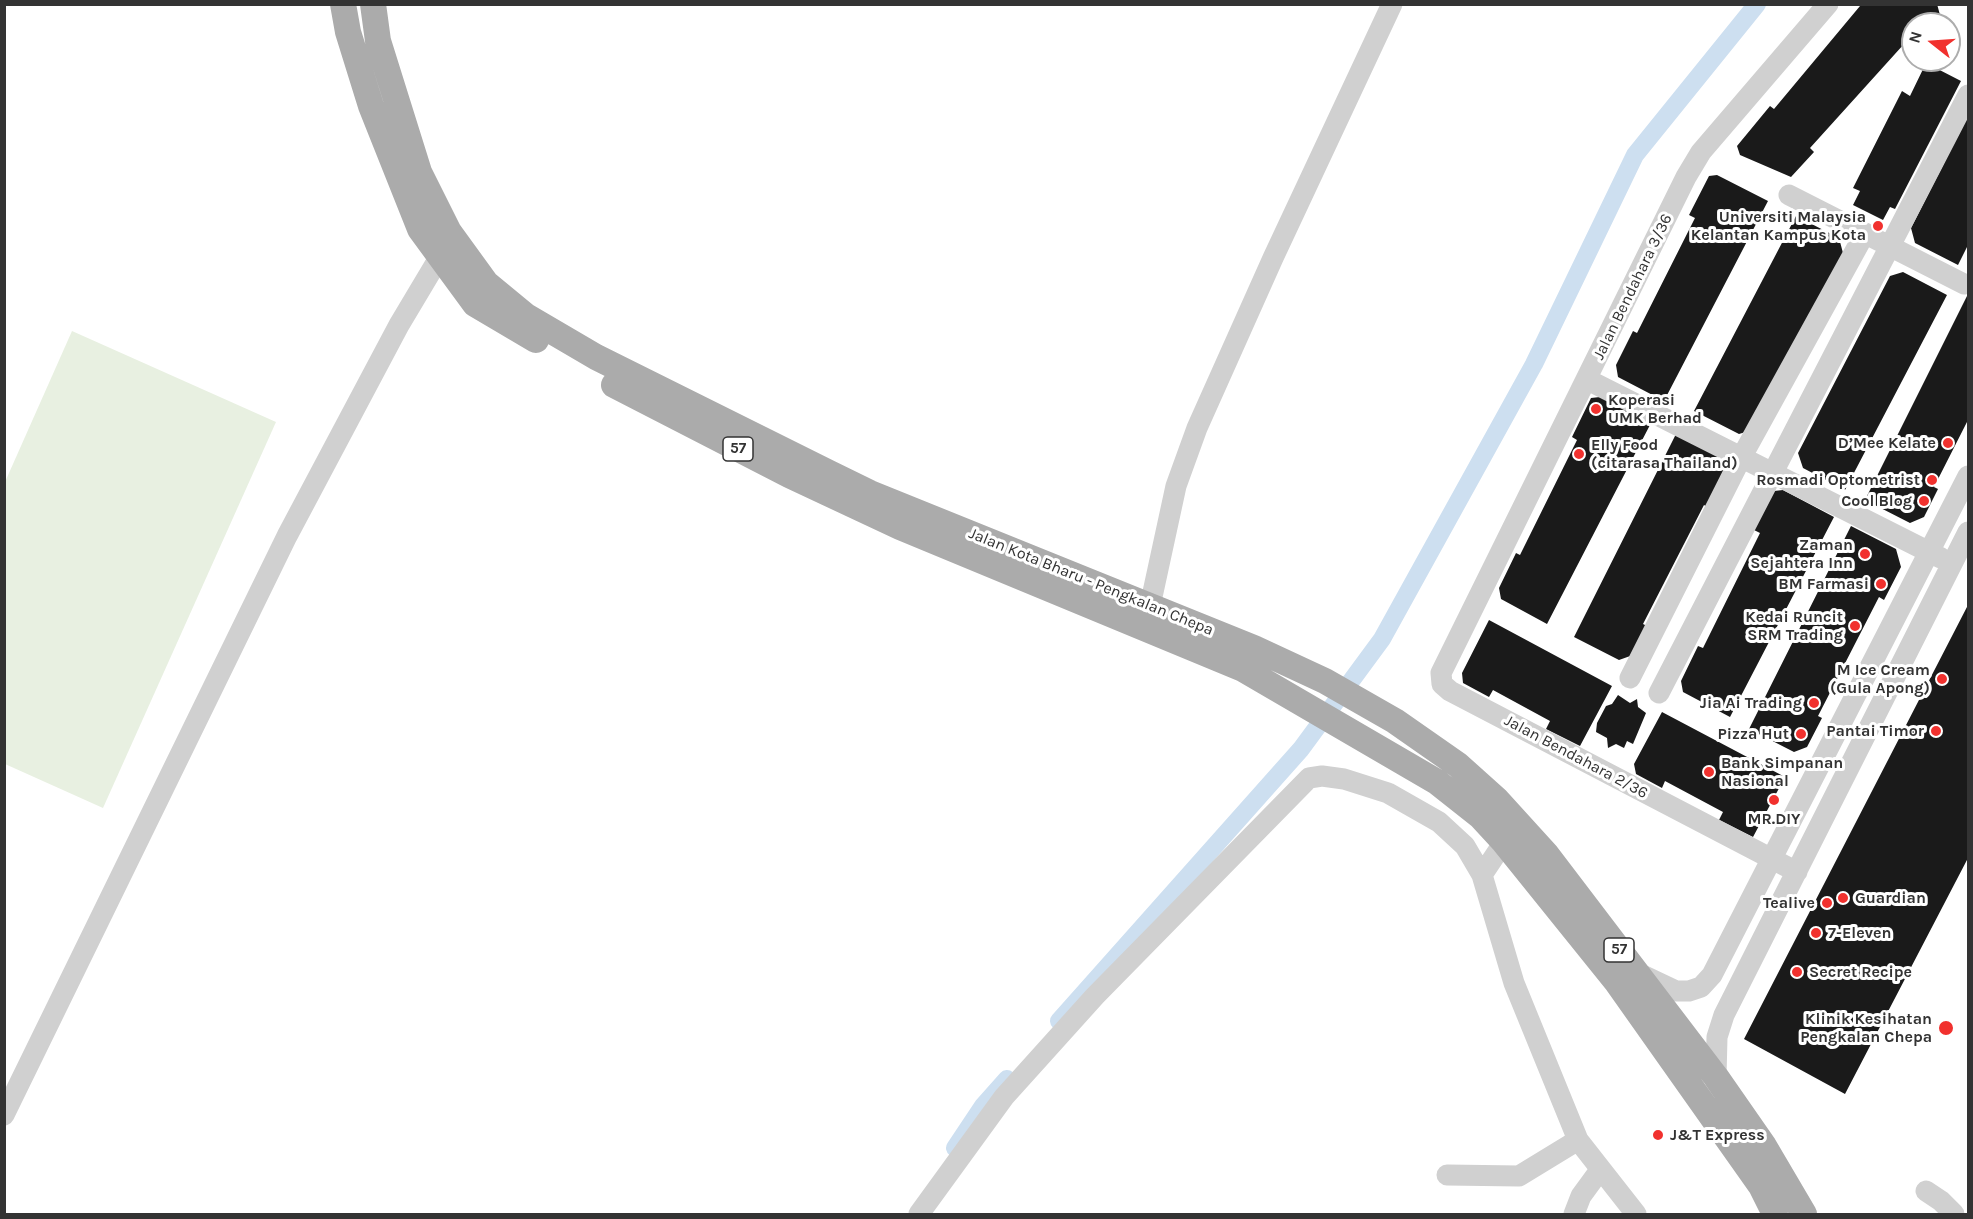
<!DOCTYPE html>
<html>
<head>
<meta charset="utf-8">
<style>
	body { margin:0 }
	#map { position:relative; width:1973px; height:1219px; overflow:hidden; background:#fff; font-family:Karla,sans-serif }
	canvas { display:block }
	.frame { position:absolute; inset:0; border:6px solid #333; pointer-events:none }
	.north { position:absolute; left:1901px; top:12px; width:60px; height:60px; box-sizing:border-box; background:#fff; border:2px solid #adadad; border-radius:50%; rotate:287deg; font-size:16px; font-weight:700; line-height:24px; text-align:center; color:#333 }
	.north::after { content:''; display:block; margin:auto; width:21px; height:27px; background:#f1312e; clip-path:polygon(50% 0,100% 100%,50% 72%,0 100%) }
</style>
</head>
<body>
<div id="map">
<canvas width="1973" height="1219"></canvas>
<div class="frame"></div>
<div class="north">N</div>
</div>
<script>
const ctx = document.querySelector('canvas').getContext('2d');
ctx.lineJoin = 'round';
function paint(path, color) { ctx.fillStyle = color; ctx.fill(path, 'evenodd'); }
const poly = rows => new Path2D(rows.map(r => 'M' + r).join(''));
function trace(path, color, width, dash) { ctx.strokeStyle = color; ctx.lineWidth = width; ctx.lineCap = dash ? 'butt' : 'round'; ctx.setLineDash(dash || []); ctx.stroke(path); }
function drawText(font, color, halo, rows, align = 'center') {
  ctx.font = font + ' Karla,sans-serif'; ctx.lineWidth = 6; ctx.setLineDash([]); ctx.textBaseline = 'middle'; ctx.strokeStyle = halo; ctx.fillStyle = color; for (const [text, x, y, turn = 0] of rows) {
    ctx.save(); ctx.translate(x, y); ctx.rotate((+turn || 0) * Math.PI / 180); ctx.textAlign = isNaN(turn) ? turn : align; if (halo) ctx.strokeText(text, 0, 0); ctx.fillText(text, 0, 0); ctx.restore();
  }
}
paint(poly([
	[72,331,276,422,103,808,5,764,5,482]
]), '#e8f0e1');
trace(poly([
	[1059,1021,1301,749,1382,639,1534,364,1635,155,1757,4],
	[955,1148,983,1106,1007,1079]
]), '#cddff0', 18);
paint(poly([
	[1857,4,1937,4,1940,15,1931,24,1913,24,1913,44,1909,49,1904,44,1810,148,1814,152,1791,177,1740,155,1737,146,1770,106,1774,109,1860,6],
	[1926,63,1961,81,1895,209,1890,207,1883,220,1853,205,1860,191,1853,188,1902,91,1910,96],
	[1968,116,1968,245,1958,265,1915,243,1911,228],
	[1717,175,1768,201,1664,401,1618,377,1616,365,1633,331,1637,333,1695,218,1689,215,1709,176],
	[1796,216,1839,238,1843,253,1752,430,1739,434,1694,411],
	[1903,272,1947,295,1845,490,1803,468,1798,453,1890,276],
	[1967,296,1968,420,1934,487,1938,489,1924,517,1910,523,1865,500],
	[1600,397,1651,423,1547,624,1501,599,1499,588,1516,553,1520,555,1577,440,1572,437,1591,398],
	[1676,434,1721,457,1726,475,1709,508,1704,505,1643,624,1647,626,1633,655,1619,660,1574,637],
	[1783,490,1834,517,1730,717,1683,692,1681,681,1698,646,1703,648,1760,533,1754,530,1774,491],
	[1851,526,1896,549,1901,567,1884,600,1879,597,1818,716,1822,718,1807,747,1794,752,1749,729],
	[1968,605,1968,858,1845,1094,1744,1039],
	[1489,620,1612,686,1580,746,1546,729,1550,721,1493,690,1489,697,1463,683,1462,673],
	[1618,695,1630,703,1637,699,1638,707,1646,713,1633,744,1627,741,1624,748,1616,744,1608,748,1607,738,1596,732,1597,723,1606,706,1612,704],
	[1662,712,1785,777,1753,837,1719,820,1723,812,1665,781,1662,788,1636,774,1634,764]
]), '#1a1a1a');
trace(poly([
	[1789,195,1964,284],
	[1588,380,1941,558],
	[1150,606,1176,486,1197,428,1273,258,1392,4],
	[1630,678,1741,458,1865,233],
	[1659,693,1968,95],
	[1504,842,1482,875,1514,983,1578,1140,1636,1214],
	[1797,872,1450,691,1442,684,1441,673,1686,177,1701,152,1828,4],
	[1638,973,1676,991,1689,991,1701,987,1712,975,1968,476],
	[1716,1077,1717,1037,1724,1015,1968,532],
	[4,1115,287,536,399,325,439,258],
	[1447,1175,1519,1176,1578,1140],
	[1926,1191,1941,1201,1954,1214],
	[919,1214,1004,1097,1095,996,1309,778,1322,776,1344,779,1388,793,1439,822,1465,846,1482,875],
	[1574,1214,1581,1196,1600,1170]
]), '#d0d0d0', 21);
trace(poly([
	[343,4,348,32,371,106,420,229,475,304,536,340],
	[373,4,378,41,419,172,449,232,486,283,526,316,596,357,829,473,870,493,1254,648,1325,681,1395,721,1458,765,1497,800,1547,855,1716,1077,1764,1146,1804,1214],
	[614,385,789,475,900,527,1243,669,1437,782,1480,816,1504,842,1616,981,1761,1186,1775,1214]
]), '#ababab', 26);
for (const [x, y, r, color] of [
	[1878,226,6,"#f1312e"],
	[1596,409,6,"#f1312e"],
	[1948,443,6,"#f1312e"],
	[1579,454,6,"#f1312e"],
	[1932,480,6,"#f1312e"],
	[1924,501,6,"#f1312e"],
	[1865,554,6,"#f1312e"],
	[1881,584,6,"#f1312e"],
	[1855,626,6,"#f1312e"],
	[1942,679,6,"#f1312e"],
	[1814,703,6,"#f1312e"],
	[1936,731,6,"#f1312e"],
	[1801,734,6,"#f1312e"],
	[1709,772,6,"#f1312e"],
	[1774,800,6,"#f1312e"],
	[1843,898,6,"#f1312e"],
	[1827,903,6,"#f1312e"],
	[1816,933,6,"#f1312e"],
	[1797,972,6,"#f1312e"],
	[1946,1028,8,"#f1312e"],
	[1658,1135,6,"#f1312e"]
]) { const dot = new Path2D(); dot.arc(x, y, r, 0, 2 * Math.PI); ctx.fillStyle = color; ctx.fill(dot); trace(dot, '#fff', 2); }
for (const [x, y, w] of [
	[738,449,30],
	[1619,950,30]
]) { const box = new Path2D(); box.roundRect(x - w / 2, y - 12, w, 24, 4.5); ctx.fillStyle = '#fff'; ctx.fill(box); trace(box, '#333', 1.5); }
drawText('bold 15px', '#333', null, [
	["57",738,449],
	["57",1619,950]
]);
drawText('bold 16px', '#333', '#fff', [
	["Universiti Malaysia",1866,217],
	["Kelantan Kampus Kota",1866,235],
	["Koperasi",1608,400,"left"],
	["UMK Berhad",1608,418,"left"],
	["D’Mee Kelate",1936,443],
	["Elly Food",1591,445,"left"],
	["(citarasa Thailand)",1591,463,"left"],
	["Rosmadi Optometrist",1920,480],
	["Cool Blog",1912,501],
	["Zaman",1853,545],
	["Sejahtera Inn",1853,563],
	["BM Farmasi",1869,584],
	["Kedai Runcit",1843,617],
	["SRM Trading",1843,635],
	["M Ice Cream",1930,670],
	["(Gula Apong)",1930,688],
	["Jia Ai Trading",1802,703],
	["Pantai Timor",1924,731],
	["Pizza Hut",1789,734],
	["Bank Simpanan",1721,763,"left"],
	["Nasional",1721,781,"left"],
	["MR.DIY",1774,819,"center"],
	["Guardian",1855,898,"left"],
	["Tealive",1815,903],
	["7-Eleven",1828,933,"left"],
	["Secret Recipe",1809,972,"left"],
	["Klinik Kesihatan",1932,1019],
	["Pengkalan Chepa",1932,1037],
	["J&T Express",1670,1135,"left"]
], 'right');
drawText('16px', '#333', '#fff', [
	["Jalan Bendahara 3/36",1633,287,-64],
	["Jalan Kota Bharu - Pengkalan Chepa",1091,582,22],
	["Jalan Bendahara 2/36",1576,757,28]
]);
</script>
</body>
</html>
